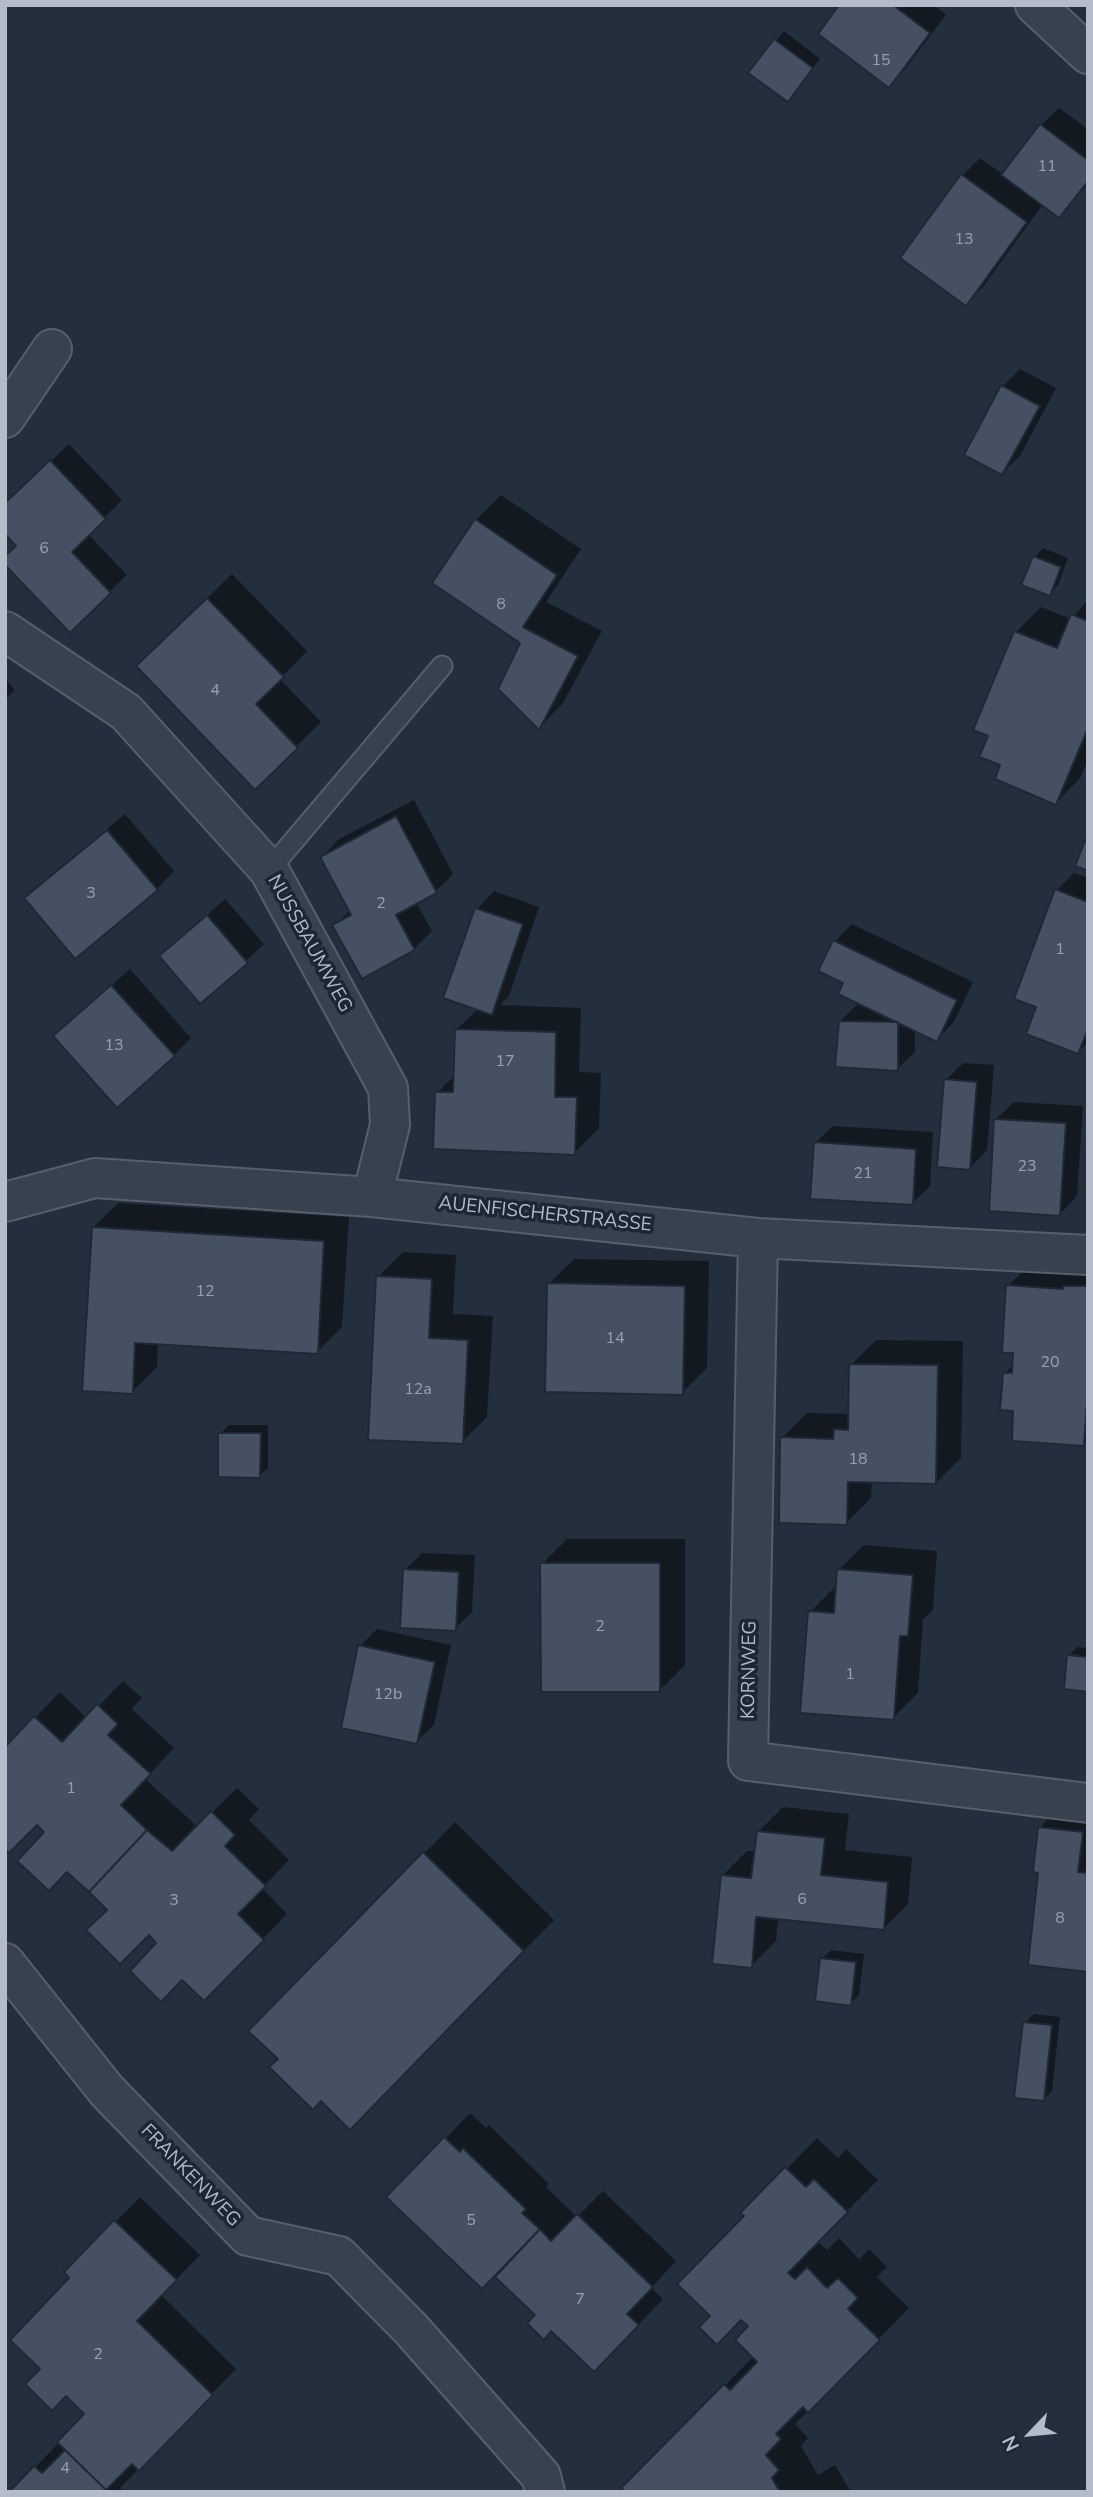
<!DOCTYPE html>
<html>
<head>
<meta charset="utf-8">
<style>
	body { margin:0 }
	#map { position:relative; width:1093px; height:2497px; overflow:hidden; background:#242f3e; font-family:"Nunito Sans",sans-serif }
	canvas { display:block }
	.frame { position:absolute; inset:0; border:7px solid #b4bcc9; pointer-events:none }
	.north { position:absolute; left:995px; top:2399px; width:70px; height:70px; -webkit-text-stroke:5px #1d2633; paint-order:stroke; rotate:244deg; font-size:19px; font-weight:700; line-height:28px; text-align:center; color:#b4bcc9 }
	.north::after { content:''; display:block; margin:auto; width:24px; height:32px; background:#b4bcc9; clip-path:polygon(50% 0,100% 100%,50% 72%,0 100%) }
</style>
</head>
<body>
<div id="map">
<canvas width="1093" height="2497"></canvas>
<div class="frame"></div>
<div class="north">N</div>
</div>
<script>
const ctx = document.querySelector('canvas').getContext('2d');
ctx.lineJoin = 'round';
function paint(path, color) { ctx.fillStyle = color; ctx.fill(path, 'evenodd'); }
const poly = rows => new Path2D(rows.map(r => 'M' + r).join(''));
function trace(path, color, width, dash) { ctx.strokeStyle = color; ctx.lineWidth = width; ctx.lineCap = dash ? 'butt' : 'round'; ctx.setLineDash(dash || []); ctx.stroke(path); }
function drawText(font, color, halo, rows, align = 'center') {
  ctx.font = font + ' "Nunito Sans",sans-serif'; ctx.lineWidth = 7; ctx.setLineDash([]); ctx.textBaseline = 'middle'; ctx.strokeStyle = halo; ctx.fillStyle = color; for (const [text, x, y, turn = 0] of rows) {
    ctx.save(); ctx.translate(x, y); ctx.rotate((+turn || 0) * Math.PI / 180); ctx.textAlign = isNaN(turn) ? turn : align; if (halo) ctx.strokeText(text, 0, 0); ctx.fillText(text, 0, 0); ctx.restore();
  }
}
paint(poly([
	[841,5,934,5,946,15,906,68,889,85],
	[784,31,820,59,787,100,751,73],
	[1059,108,1088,129,1088,184,1059,216,1043,204,983,287,966,304,903,258,963,175,980,158,1004,175,1041,125],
	[1020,369,1056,388,1020,456,1002,473,1003,386],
	[69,444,122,500,88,534,127,575,109,592,18,545,5,505],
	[501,495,581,549,546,602,602,631,563,703,539,728,523,642,476,520],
	[1043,548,1068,558,1058,585,1049,594,1035,557],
	[232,574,307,651,280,679,321,722,255,787,163,641],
	[1088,600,1088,760,1080,778,1056,803,1003,764,990,735,976,729,1016,632,1041,607,1071,619],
	[5,678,15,690,5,700],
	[414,800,453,874,436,891,416,902,432,931,414,949,335,925,350,910,322,857,339,839],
	[125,814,174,871,157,889,26,899,44,881],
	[1074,873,1088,878,1088,1042,1078,1052,1057,890],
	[494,891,539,907,509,996,500,1005,581,1008,579,1072,601,1073,599,1128,574,1153,437,1093,455,1075,457,1029,478,1009,477,909],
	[225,899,264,944,246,961,161,956],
	[852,924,973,982,954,1022,937,1039,915,1029,915,1052,897,1069,840,1021,860,1002,845,982,835,941],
	[130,969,191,1038,174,1055,73,1019],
	[963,1063,994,1065,987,1150,970,1168,946,1080],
	[1014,1102,1083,1106,1077,1196,1060,1214,996,1119],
	[833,1126,933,1132,930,1186,912,1204,815,1143],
	[118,1203,349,1217,342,1327,317,1352,158,1343,157,1367,132,1392,93,1228],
	[403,1252,456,1255,453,1314,493,1316,487,1417,462,1442,378,1277],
	[574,1259,709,1261,707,1368,682,1393,549,1284],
	[1033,1261,1088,1263,1088,1440,1084,1444,1015,1409,1005,1373,1015,1363,1008,1286],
	[876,1340,963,1341,961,1458,936,1483,872,1481,871,1498,846,1523,782,1438,807,1413,850,1414,851,1365],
	[229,1425,268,1425,268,1468,259,1476,220,1434],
	[567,1539,685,1539,685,1665,660,1690,542,1564],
	[864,1545,937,1551,933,1610,923,1619,918,1693,893,1718,810,1612,835,1587,838,1587,839,1570],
	[422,1553,475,1555,472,1612,455,1629,405,1570],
	[377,1629,451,1645,434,1725,416,1742,360,1646],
	[1077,1647,1088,1648,1088,1690,1068,1656],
	[123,1681,142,1698,132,1709,174,1748,145,1779,198,1827,237,1788,259,1809,249,1820,289,1860,262,1888,287,1914,204,1999,149,1932,109,1910,46,1832,5,1749,60,1692,87,1718],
	[1064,1803,1088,1806,1088,1970,1040,1872,1039,1828],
	[783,1807,849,1814,845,1850,912,1857,908,1904,883,1929,778,1918,776,1941,751,1966,722,1876,747,1851,756,1851,758,1832],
	[455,1822,554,1920,380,2097,280,2059,251,2031],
	[831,1950,864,1954,859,1995,850,2004,822,1959],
	[1034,2014,1060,2017,1052,2091,1043,2100,1025,2023],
	[470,2113,486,2128,489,2125,549,2184,546,2187,577,2217,603,2191,676,2261,651,2288,663,2299,619,2345,537,2315,494,2274,389,2197],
	[817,2138,838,2158,846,2149,878,2180,817,2241,827,2250,839,2238,859,2259,869,2249,887,2267,877,2277,909,2308,795,2424,808,2438,801,2446,818,2475,835,2465,851,2492,627,2492,624,2488,754,2356,750,2326,741,2318,712,2316,746,2216,743,2213],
	[140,2197,200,2255,161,2295,236,2369,120,2488,124,2492,11,2492,87,2414,42,2369,72,2278,66,2272]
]), '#0007');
const building = poly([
	[839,5,893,5,930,33,889,88,818,34,839,5],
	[774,39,813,68,788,102,748,73,774,39],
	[1040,124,1088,160,1088,181,1059,218,1001,175,1040,124],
	[961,174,1027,222,966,306,900,258,961,174],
	[1001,385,1040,406,1002,475,964,455,1001,385],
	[50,460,106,519,72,552,111,593,70,633,5,565,5,556,16,546,5,534,5,503,50,460],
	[475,519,557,575,523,627,578,656,539,730,498,689,520,643,432,583,475,519],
	[1033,556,1061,567,1050,596,1021,585,1033,556],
	[207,598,284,677,256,704,298,748,255,790,136,666,207,598],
	[1071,614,1088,621,1088,728,1056,805,995,779,1000,765,979,757,988,736,973,730,1014,631,1057,648,1071,614],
	[396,816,437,893,396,915,415,950,362,979,332,925,351,915,320,857,396,816],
	[107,830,158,890,75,959,24,898,107,830],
	[1088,833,1088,871,1075,866,1088,833],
	[1055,889,1088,902,1088,1029,1078,1054,1026,1034,1036,1007,1014,999,1055,889],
	[475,908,523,924,492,1015,443,998,475,908],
	[207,915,248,963,200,1004,159,956,207,915],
	[833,940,957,1000,937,1042,838,994,843,983,818,971,833,940],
	[111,985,175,1056,117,1108,53,1036,111,985],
	[839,1021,898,1022,898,1071,835,1067,839,1021],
	[455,1029,556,1032,555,1097,577,1097,575,1155,433,1149,435,1092,453,1092,455,1029],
	[944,1079,977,1082,970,1170,937,1167,944,1079],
	[994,1119,1066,1123,1060,1216,989,1211,994,1119],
	[814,1142,916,1149,913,1205,810,1199,814,1142],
	[92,1227,324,1241,318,1354,135,1343,133,1394,82,1391,92,1227],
	[376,1276,432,1279,429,1338,468,1340,463,1444,368,1440,376,1276],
	[547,1283,685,1286,683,1395,545,1392,547,1283],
	[1006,1285,1063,1289,1063,1286,1088,1286,1088,1387,1084,1446,1012,1441,1013,1411,1000,1410,1003,1373,1012,1373,1013,1353,1002,1353,1006,1285],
	[849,1364,938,1365,936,1484,848,1482,847,1525,779,1523,780,1437,833,1439,834,1429,848,1430,849,1364],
	[218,1433,261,1433,260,1478,218,1477,218,1433],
	[540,1563,660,1563,660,1692,541,1692,540,1563],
	[403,1569,459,1572,456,1631,400,1628,403,1569],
	[837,1569,913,1575,908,1636,900,1636,894,1720,800,1713,808,1611,834,1613,837,1569],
	[358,1645,435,1662,417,1744,341,1728,358,1645],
	[1067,1655,1088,1657,1088,1692,1064,1689,1067,1655],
	[97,1704,118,1724,108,1735,151,1774,121,1805,147,1830,89,1892,67,1872,49,1891,17,1861,44,1832,37,1825,9,1853,5,1849,5,1747,34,1716,62,1742,97,1704],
	[211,1811,235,1835,225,1846,266,1886,238,1914,264,1940,204,2001,182,1980,161,2002,130,1971,156,1943,149,1935,120,1964,86,1930,107,1910,89,1892,147,1830,172,1851,211,1811],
	[1038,1827,1083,1832,1078,1872,1088,1873,1088,1972,1028,1965,1038,1873,1033,1872,1038,1827],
	[757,1831,825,1838,821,1875,888,1882,884,1930,756,1917,752,1968,712,1964,721,1875,751,1878,757,1831],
	[423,1852,524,1951,350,2130,321,2101,313,2110,269,2067,278,2059,248,2031,423,1852],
	[820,1958,856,1962,851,2006,815,2001,820,1958],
	[1023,2022,1052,2025,1044,2101,1014,2098,1023,2022],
	[444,2137,460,2152,463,2148,526,2209,522,2213,540,2229,482,2289,386,2197,444,2137],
	[785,2167,806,2187,814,2179,848,2212,788,2273,795,2279,807,2267,827,2288,838,2278,858,2298,848,2309,880,2340,808,2413,803,2407,776,2434,781,2439,766,2455,779,2470,772,2478,780,2492,625,2492,621,2488,724,2384,730,2390,757,2362,735,2340,748,2326,741,2320,717,2345,699,2327,710,2316,677,2284,744,2216,740,2213,785,2167],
	[577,2214,653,2287,627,2314,639,2325,594,2372,551,2331,544,2340,527,2323,535,2315,495,2277,540,2229,551,2241,577,2214],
	[114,2220,177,2280,137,2321,213,2395,139,2471,132,2464,106,2490,57,2442,84,2414,66,2396,52,2411,25,2384,40,2369,10,2340,69,2278,64,2272,114,2220],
	[65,2450,108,2492,9,2492,34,2466,42,2473,65,2450]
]);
paint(building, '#455162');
trace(building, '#1f2835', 2);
const service = poly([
	[269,870,442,666]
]);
const minor = poly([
	[1035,5,1088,54],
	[5,418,52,349],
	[5,631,126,712,269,870,388,1088,390,1125,372,1197],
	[5,1202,95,1178,372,1197,758,1238,1088,1255],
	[758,1238,748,1761,1088,1803],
	[5,1963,107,2091,248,2236,339,2256,411,2329,541,2476,545,2492]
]);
trace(service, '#565f6c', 23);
trace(minor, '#565f6c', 42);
trace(service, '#38414e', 19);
trace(minor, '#38414e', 38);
drawText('16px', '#98a1af', null, [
	["15",881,61],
	["11",1047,167],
	["13",964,240],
	["6",44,549],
	["8",501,605],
	["4",215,691],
	["3",91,894],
	["2",381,904],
	["1",1060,950],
	["13",114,1046],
	["17",505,1062],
	["23",1027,1167],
	["21",863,1174],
	["12",205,1292],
	["14",615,1339],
	["20",1050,1363],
	["12a",418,1390],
	["18",858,1460],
	["2",600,1627],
	["1",850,1675],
	["12b",388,1695],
	["1",71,1789],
	["6",802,1900],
	["3",174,1901],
	["8",1060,1919],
	["5",471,2221],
	["7",580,2300],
	["2",98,2355],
	["4",65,2469]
]);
drawText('19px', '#b4bcc9', '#1d2633', [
	["NUSSBAUMWEG",309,944,61],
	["AUENFISCHERSTRASSE",545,1215,6],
	["KORNWEG",750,1670,-89],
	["FRANKENWEG",190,2176,46]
]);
</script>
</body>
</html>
